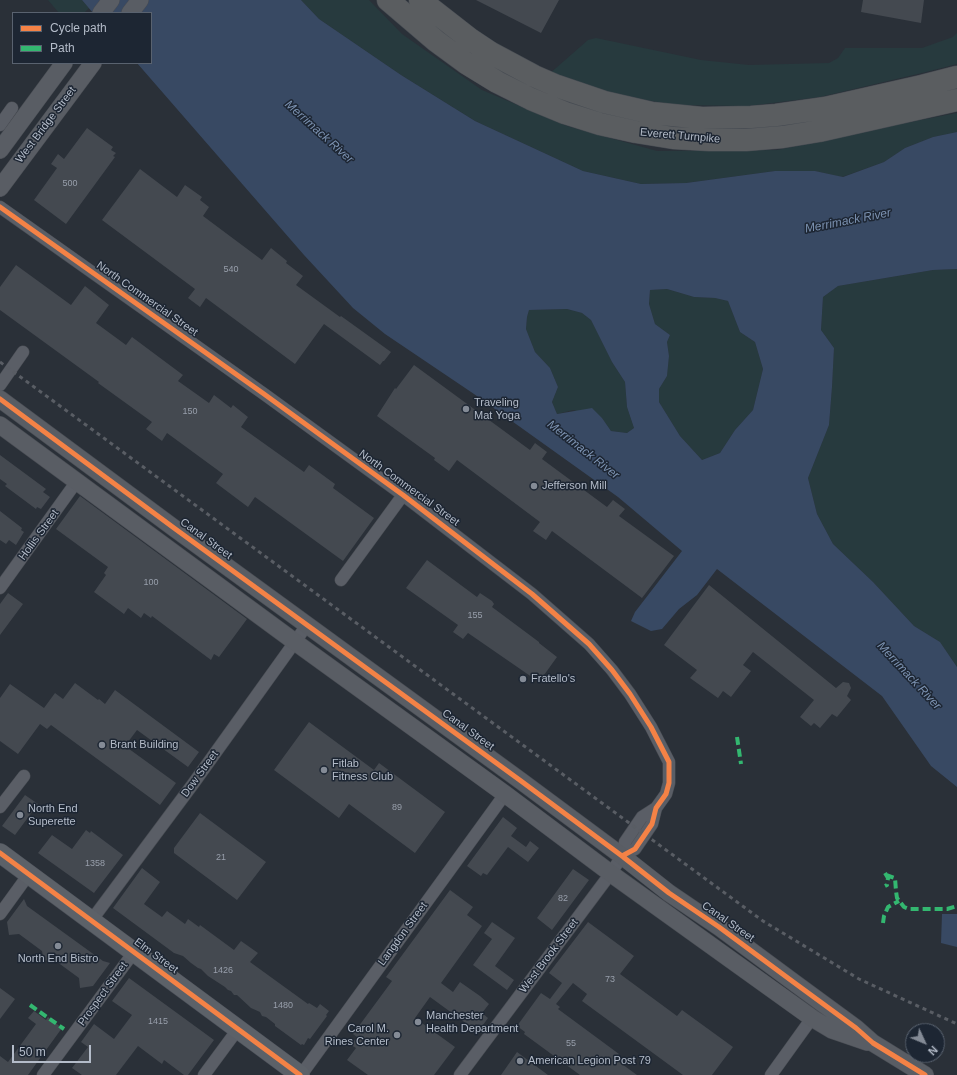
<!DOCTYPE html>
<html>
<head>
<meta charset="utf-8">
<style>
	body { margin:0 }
	#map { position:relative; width:957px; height:1075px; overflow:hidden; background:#2a3038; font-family:Helvetica,sans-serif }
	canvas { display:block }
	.legend { position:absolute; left:12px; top:12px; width:140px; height:52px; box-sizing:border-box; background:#1d2633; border:1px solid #59626f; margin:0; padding:5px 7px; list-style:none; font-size:12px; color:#b4bcc9 }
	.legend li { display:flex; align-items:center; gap:8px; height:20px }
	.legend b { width:20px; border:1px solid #59626f }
	.north { position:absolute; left:905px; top:1023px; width:40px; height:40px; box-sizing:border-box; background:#1d2633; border:1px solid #59626f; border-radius:50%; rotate:134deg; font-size:11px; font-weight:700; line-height:16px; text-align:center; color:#b4bcc9 }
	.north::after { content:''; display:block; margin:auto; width:14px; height:18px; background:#848b96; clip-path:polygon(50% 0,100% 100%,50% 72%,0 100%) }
	.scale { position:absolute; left:12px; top:1045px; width:79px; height:18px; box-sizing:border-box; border:2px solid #b4bcc9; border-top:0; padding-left:5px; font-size:12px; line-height:14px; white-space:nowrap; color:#b4bcc9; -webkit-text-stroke:3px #1d2633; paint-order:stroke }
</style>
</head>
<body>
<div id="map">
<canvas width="957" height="1075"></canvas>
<ul class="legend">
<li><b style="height:5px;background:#f48246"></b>Cycle path</li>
<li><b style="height:5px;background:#33b770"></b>Path</li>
</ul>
<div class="north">N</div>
<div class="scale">50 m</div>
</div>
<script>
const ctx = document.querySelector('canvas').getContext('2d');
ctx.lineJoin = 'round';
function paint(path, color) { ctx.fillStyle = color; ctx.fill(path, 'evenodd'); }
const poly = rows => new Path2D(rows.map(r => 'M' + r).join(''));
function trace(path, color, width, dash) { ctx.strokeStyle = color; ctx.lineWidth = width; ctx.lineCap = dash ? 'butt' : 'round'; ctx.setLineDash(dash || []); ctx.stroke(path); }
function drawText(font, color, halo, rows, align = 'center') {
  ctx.font = font + ' Helvetica,sans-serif'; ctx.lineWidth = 3; ctx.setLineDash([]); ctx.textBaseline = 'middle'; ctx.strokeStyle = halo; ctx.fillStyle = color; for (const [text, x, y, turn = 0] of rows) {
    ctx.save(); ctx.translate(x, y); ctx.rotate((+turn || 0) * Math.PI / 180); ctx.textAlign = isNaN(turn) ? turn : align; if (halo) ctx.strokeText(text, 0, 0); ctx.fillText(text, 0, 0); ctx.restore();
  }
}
paint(poly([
	[48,0,82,0,89,8,84,13,59,13],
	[301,0,369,0,402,34,482,90,567,126,657,151,777,150,905,123,957,113,957,132,933,137,905,148,884,162,842,177,815,171,775,171,686,183,641,184,583,171,475,121,401,75,319,19],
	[957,33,957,64,926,72,820,97,748,106,679,105,616,96,548,75,588,40,596,38,701,60,749,65,829,63,838,58,845,48,922,48,953,37],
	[957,269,957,667,940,642,914,626,873,582,833,544,817,514,808,478,829,425,832,387,834,348,821,330,823,297,838,286,933,270],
	[667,289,694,297,715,298,728,301,740,332,755,342,763,369,753,410,735,430,720,453,702,460,680,436,659,402,659,389,667,376,669,356,667,342,670,335,655,324,649,304,650,290],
	[567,309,582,313,591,320,612,362,625,382,627,407,634,428,627,433,611,431,602,418,573,410,557,414,552,402,558,387,550,368,535,352,526,329,527,317,529,310]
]), '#273a3e');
paint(poly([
	[82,0,301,0,319,19,401,75,475,121,583,171,641,184,686,183,775,171,815,171,843,177,884,162,905,148,933,137,957,132,957,269,933,270,838,286,823,297,821,330,834,348,832,387,829,425,808,478,817,514,833,544,873,582,914,626,940,642,957,667,957,787,931,766,882,696,717,569,697,595,679,609,662,629,651,631,631,621,635,612,682,551,618,497,474,394,385,334,353,308,304,255,137,63,151,63,151,13,93,13],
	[667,289,694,297,715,298,728,301,740,332,755,342,763,369,753,410,735,430,720,453,702,460,680,436,659,402,659,389,667,376,669,356,667,342,670,335,655,324,649,304,650,290],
	[567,309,582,313,591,320,612,362,625,382,627,407,634,428,627,433,611,431,602,418,592,408,557,414,552,402,558,387,550,368,535,352,526,329,527,317,529,310],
	[942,914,957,914,957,947,941,943]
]), '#384963');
paint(poly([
	[476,0,559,0,541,33],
	[863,0,924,0,921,23,861,12],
	[87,128,113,147,111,150,116,153,113,156,115,157,66,224,34,200,57,168,51,164,58,154,64,159],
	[140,169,177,197,185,185,202,197,200,200,209,207,203,216,262,260,271,248,287,261,286,263,303,276,296,285,340,317,341,316,391,352,384,361,383,361,380,365,324,324,295,364,206,298,200,307,188,298,195,289,102,220],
	[16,265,71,305,85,286,109,305,96,323,126,345,132,337,183,375,178,381,209,403,214,395,231,408,233,405,248,417,241,427,304,472,309,465,335,484,333,488,374,518,343,561,255,497,248,507,216,483,223,474,167,433,162,441,146,429,152,422,98,383,99,382,0,310,0,287],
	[414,365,530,450,535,443,547,452,542,459,607,507,613,500,625,509,619,516,674,556,642,598,552,531,546,540,533,531,540,522,457,460,449,471,434,460,435,458,377,416,395,388,396,389],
	[0,455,46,489,43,492,50,497,41,509,37,507,36,509,5,486,7,484,0,479],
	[80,496,247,619,219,657,214,654,211,660,152,616,151,618,144,613,141,618,128,608,124,614,94,592,106,575,104,573,108,567,56,529],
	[0,511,22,528,21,530,24,532,16,545,9,540,6,544,0,540],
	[427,560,477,597,480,593,492,601,494,604,492,607,539,642,539,643,557,657,539,682,468,633,463,639,453,632,458,625,406,588],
	[709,585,836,688,843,682,849,683,851,688,847,696,851,700,837,717,832,714,820,728,814,723,811,726,800,717,814,700,753,652,743,665,751,671,731,697,723,691,718,698,690,678,697,670,664,645],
	[8,593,23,604,0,635,0,604],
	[75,683,98,700,99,699,105,704,115,690,199,752,188,767,137,730,125,746,176,783,160,805,51,725,47,729,40,724,18,754,0,741,0,698,10,684,44,708,55,693,63,699],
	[309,722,374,770,379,763,445,812,415,853,349,804,339,818,274,770],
	[25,795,38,804,15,835,2,826],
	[200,813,266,862,237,900,174,853,174,848],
	[503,817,517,828,511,836,526,847,530,841,539,848,528,862,508,847,487,875,483,873,481,876,467,866],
	[86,830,90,833,91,831,123,855,94,893,38,853,52,835,72,849],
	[142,868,160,882,144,904,162,917,167,911,185,924,188,919,199,927,200,925,234,950,241,941,258,953,250,962,308,1004,309,1003,317,1008,320,1004,329,1011,326,1015,327,1016,310,1039,308,1038,304,1045,302,1044,301,1045,275,1026,275,1024,266,1017,262,1016,260,1012,251,1008,237,995,234,995,231,991,228,990,225,987,208,976,201,969,198,968,191,963,183,956,174,953,113,908],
	[573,869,589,880,552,930,537,918],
	[450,890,473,907,467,915,482,926,441,983,453,992,460,982,480,996,489,1004,482,1013,488,1018,478,1032,430,997,415,1018,455,1047,434,1075,368,1075,347,1060,356,1048,351,1045,357,1037,353,1034,392,981,386,977],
	[24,899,27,906,103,961,110,963,93,986,80,988,79,978,53,959,44,961,42,951,19,934,9,935,7,922],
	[492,922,515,938,495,966,514,980,507,990,473,965,492,939,484,933],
	[588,922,634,956,620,974,677,1016,682,1010,733,1047,712,1075,683,1075,582,1001,587,994,573,983,556,1004,560,1007,558,1009,619,1054,615,1059,637,1075,580,1075,524,1034,525,1032,517,1026,541,993,550,999,562,983,549,973],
	[129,978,214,1040,188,1075,184,1075,164,1060,162,1064,138,1046,116,1075,82,1075,72,1068,88,1047,81,1042,94,1024,114,1039,132,1015,112,1001],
	[0,988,15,999,0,1019],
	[34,1011,46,1020,48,1017,62,1028,28,1075,0,1075,0,1056,8,1062,36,1024,28,1018],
	[517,1052,548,1075,501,1075]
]), '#444950');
const street = poly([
	[0,125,12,108],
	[0,207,264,394,403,495,532,594,589,644,612,670,630,694,651,727,669,762,669,783,666,794,656,808,652,824,635,849,622,856],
	[0,385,23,352],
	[341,580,403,495],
	[0,588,77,481],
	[0,807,24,776],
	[0,914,29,874],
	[91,921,193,784,307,625],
	[43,1075,134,952],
	[204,1075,238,1029],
	[301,1075,505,794],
	[460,1075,611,873,622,856,625,842,642,817,656,808],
	[771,1075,812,1018]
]);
const secondary = poly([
	[101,13,111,0],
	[130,13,140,0],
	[0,150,64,63],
	[0,188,93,63],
	[0,399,174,528,521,781,622,856,669,893,719,927,796,984,856,1028,873,1043,925,1075],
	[0,425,295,642,505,794,617,878,812,1018,832,1030,867,1042]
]);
const primary = poly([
	[0,853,300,1075]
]);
const highway = poly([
	[388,0,436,41,466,63,497,82,531,99,565,113,600,124,636,132,673,138,709,140,746,140,783,137,819,131,957,100],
	[420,0,470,39,491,53,534,76,557,86,604,102,652,113,702,118,751,117,776,115,825,108,922,86,957,77]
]);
trace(street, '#484c53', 13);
trace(secondary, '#484c53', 18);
trace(primary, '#484c55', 20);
trace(highway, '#474c53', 23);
trace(street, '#5a5e66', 12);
trace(secondary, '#595d64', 17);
trace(primary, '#5c6168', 19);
trace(highway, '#5a5d60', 22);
trace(poly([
	[0,362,763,921,859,979,957,1024]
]), '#595d64', 3, [4, 4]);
trace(poly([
	[737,737,741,764],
	[885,873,888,878,887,885,885,886],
	[886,875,895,878,896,891,897,898,904,907,909,909,947,909,957,906],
	[883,923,884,916,888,907,899,901],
	[30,1005,64,1029]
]), '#33b770', 4, [8, 4]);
trace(poly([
	[0,207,264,394,403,495,532,594,589,644,612,670,630,694,651,727,669,762,669,783,666,794,656,808,652,824,635,849,622,856],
	[0,399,174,528,521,781,622,856,669,893,719,927,796,984,856,1028,873,1043,925,1075],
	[0,853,300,1075]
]), '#f48246', 5);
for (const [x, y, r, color] of [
	[466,409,4,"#848b96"],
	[534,486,4,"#848b96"],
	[523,679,4,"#848b96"],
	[102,745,4,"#848b96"],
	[324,770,4,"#848b96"],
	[20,815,4,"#848b96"],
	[58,946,4,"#848b96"],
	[418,1022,4,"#848b96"],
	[397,1035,4,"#848b96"],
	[520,1061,4,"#848b96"]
]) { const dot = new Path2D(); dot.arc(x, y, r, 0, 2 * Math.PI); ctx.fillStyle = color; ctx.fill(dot); trace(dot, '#1d2633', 1.5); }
drawText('9px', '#989fab', null, [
	["500",70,184],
	["540",231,270],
	["150",190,412],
	["100",151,583],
	["155",475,616],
	["89",397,808],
	["21",221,858],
	["1358",95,864],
	["82",563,899],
	["1426",223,971],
	["73",610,980],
	["1480",283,1006],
	["1415",158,1022],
	["55",571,1044]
]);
drawText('11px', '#b4bcc9', '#1d2633', [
	["West Bridge Street",46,125,-53],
	["Everett Turnpike",680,136,5],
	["North Commercial Street",147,299,35],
	["North Commercial Street",409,488,36],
	["Hollis Street",39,535,-54],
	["Canal Street",206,539,36],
	["Canal Street",468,730,36],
	["Dow Street",200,774,-54],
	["Canal Street",728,922,35],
	["Langdon Street",403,934,-54],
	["Elm Street",156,956,36],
	["West Brook Street",549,956,-53],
	["Prospect Street",103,994,-54]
]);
drawText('11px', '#b4bcc9', '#1d2633', [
	["Traveling",474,403],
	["Mat Yoga",474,416],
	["Jefferson Mill",542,486],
	["Fratello's",531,679],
	["Brant Building",110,745],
	["Fitlab",332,764],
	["Fitness Club",332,777],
	["North End",28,809],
	["Superette",28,822],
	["North End Bistro",58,959,"center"],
	["Manchester",426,1016],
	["Health Department",426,1029],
	["Carol M.",389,1029,"right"],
	["Rines Center",389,1042,"right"],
	["American Legion Post 79",528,1061]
], 'left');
drawText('italic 12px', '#7c92b1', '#1d2633', [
	["Merrimack River",319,132,42],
	["Merrimack River",848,221,-11],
	["Merrimack River",583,450,38],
	["Merrimack River",909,676,47]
]);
</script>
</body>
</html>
